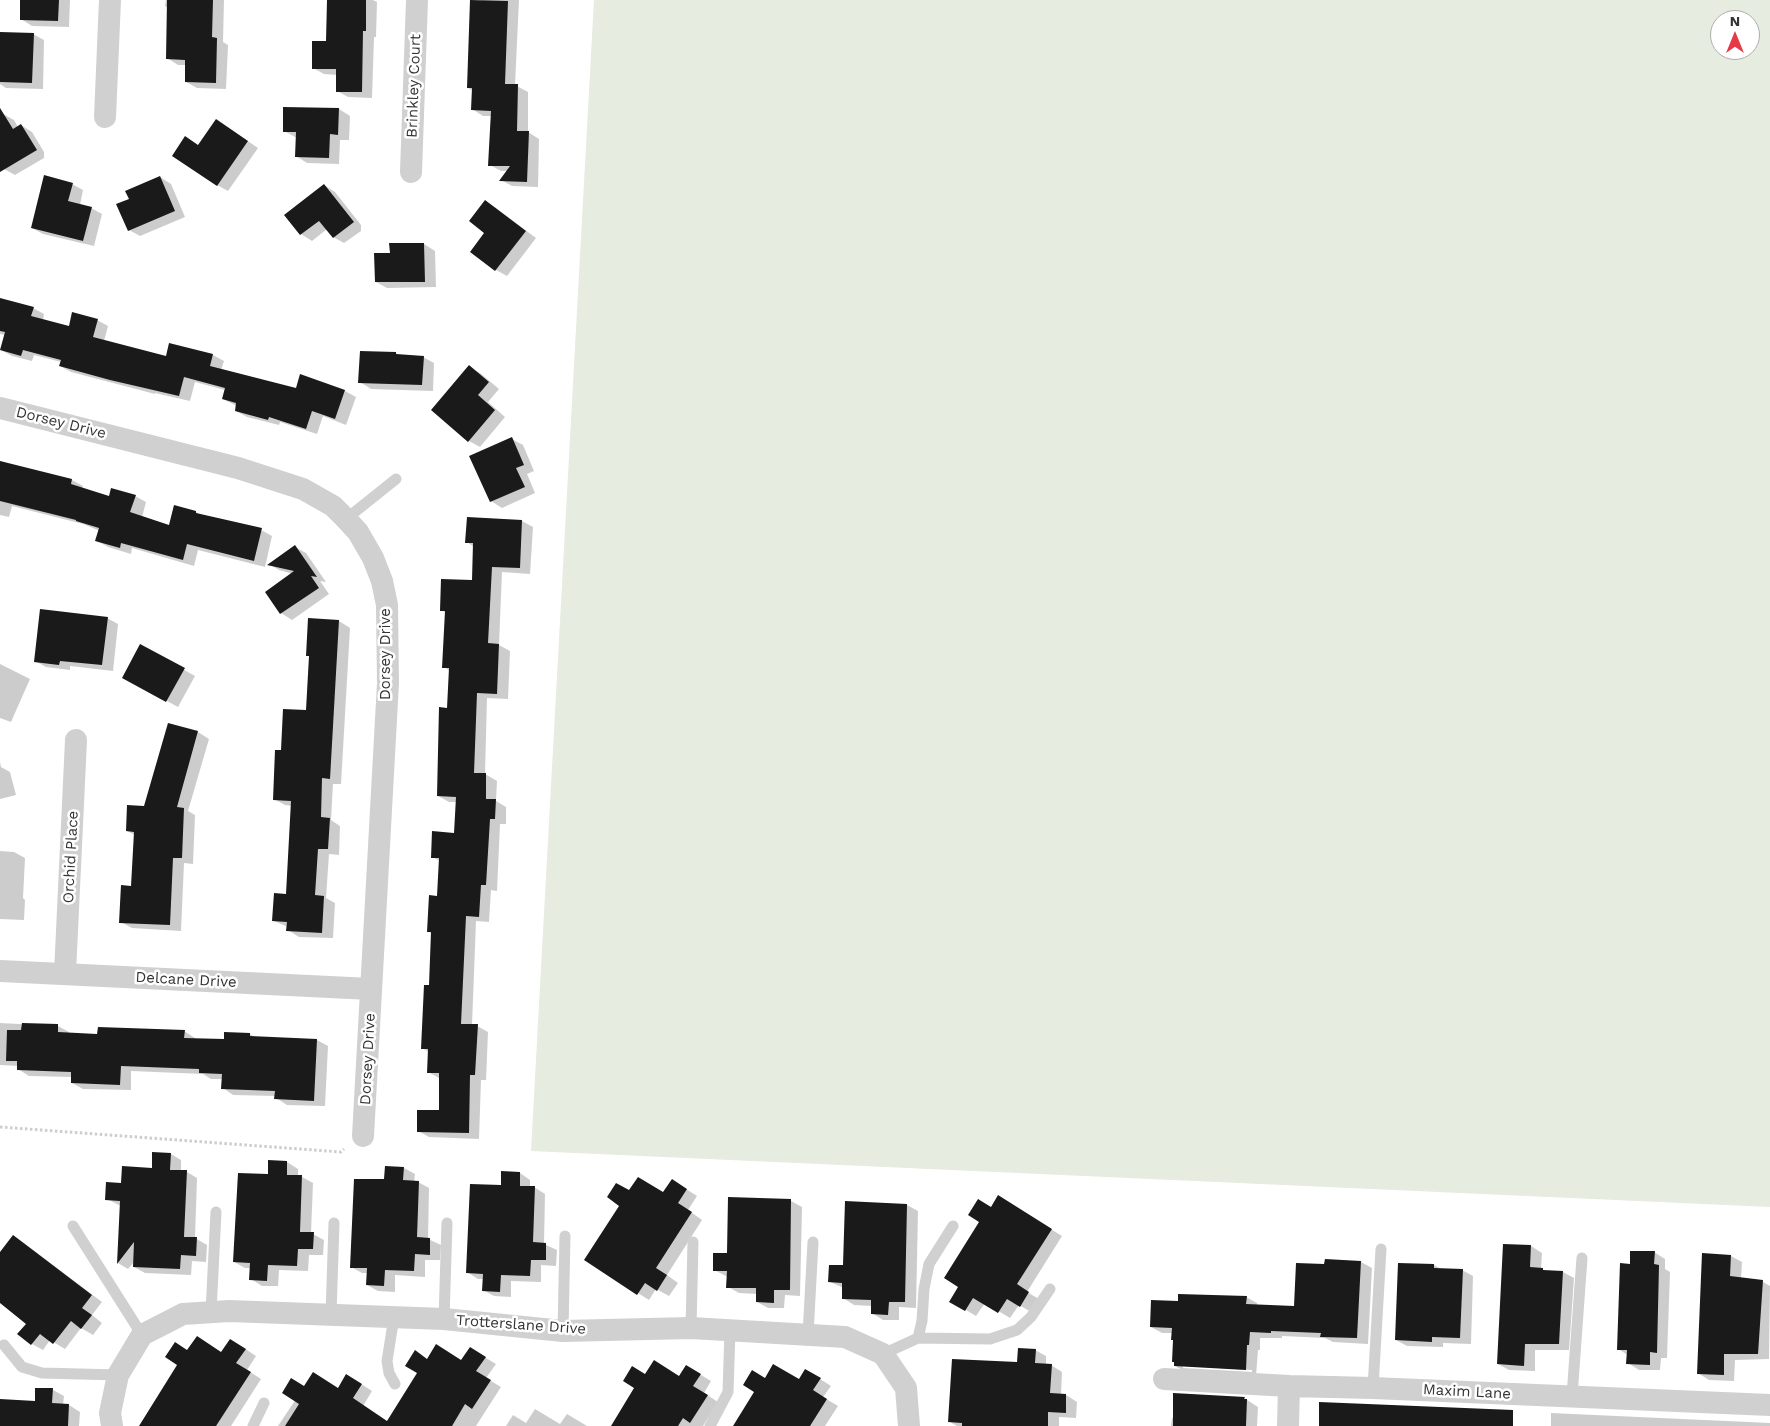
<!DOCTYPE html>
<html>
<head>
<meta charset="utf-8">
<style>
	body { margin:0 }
	#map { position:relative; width:1770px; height:1426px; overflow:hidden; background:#fff; font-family:"Work Sans",sans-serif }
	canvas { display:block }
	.north { position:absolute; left:1710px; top:10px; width:50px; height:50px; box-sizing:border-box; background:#fff; border:1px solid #adadad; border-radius:50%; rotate:0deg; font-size:14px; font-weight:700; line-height:20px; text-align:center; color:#333 }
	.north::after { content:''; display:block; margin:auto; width:18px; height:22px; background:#e63946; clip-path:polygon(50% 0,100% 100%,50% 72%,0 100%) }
</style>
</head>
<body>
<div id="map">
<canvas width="1770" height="1426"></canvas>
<div class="north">N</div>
</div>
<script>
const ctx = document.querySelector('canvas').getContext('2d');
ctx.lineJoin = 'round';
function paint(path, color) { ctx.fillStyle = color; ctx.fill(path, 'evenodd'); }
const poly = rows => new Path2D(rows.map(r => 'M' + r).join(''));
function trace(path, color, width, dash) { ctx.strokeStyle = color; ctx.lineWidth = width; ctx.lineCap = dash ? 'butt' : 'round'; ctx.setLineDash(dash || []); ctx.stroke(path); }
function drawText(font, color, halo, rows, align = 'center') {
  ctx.font = font + ' "Work Sans",sans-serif'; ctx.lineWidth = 5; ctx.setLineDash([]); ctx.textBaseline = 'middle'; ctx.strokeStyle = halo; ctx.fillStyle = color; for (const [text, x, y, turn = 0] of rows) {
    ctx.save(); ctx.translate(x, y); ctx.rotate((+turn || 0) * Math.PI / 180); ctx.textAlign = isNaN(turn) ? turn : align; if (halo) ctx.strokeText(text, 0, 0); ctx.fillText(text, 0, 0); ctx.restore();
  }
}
paint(poly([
	[594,0,1770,0,1770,1207,531,1151],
	[1720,20,1750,20,1750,50,1720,50]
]), '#e6ecdf');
paint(poly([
	[21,0,70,0,69,27,32,26,21,19],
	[166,0,224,0,223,42,228,45,226,89,197,88,186,82,186,65,178,65,167,58,168,8,165,6],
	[329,0,373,0,377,2,376,37,374,37,372,98,348,97,337,91,337,75,324,74,313,68,327,42],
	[481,0,519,0,515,85,528,92,528,132,539,139,538,187,512,186,501,180,508,171,501,171,490,165,492,116,483,116,472,109,473,91,468,88],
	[0,33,33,34,44,40,43,89,6,88,0,84],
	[339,109,350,116,349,140,340,140,339,164,307,163,296,156,297,138,284,131],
	[3,114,14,120,18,127,21,125,32,132,44,152,44,158,15,175,4,169,0,162,0,116],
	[227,127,258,148,228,191,217,185,199,146],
	[160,177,171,184,185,217,140,236,129,230],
	[72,184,83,190,80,205,91,208,102,214,94,246,43,234,32,228],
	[324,185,335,192,361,225,361,231,344,243,333,237,327,229,312,241,301,234],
	[485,201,496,208,536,238,507,276,496,270,486,233],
	[424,244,435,251,436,287,387,288,376,282,391,254,391,245],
	[0,299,33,308,44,314,43,320,70,327,97,320,108,326,104,341,167,357,213,355,224,361,221,370,297,389,301,376,345,391,356,397,346,425,323,416,317,434,280,422,279,425,247,417,236,411,237,406,223,399,225,390,195,382,190,401,155,393,155,394,71,372,60,366,61,362,34,355,32,361,12,356,1,350,5,335,0,334],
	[396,353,400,356,423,357,434,363,433,391,371,389,360,382],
	[469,367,480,373,499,389,488,402,505,417,480,447,469,441,432,410],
	[512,439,523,445,534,471,527,474,535,493,502,508,491,501],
	[0,461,16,466,72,480,83,486,82,489,110,497,135,496,146,502,142,517,170,526,196,512,203,516,261,530,272,536,265,567,198,550,194,566,132,548,131,554,108,547,97,541,100,531,83,524,12,506,9,517,0,515],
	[522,521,533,527,530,574,502,572,499,645,510,651,508,699,487,698,485,774,497,781,496,801,506,807,506,824,500,824,497,891,491,890,489,922,476,921,472,1025,477,1026,488,1032,486,1080,481,1080,479,1139,429,1137,418,1131,440,1111,439,1078,428,1072,429,1052,422,1048,430,986,432,934,428,931,438,897,440,861,432,857,455,834,457,802,449,802,438,796,449,709,450,671,444,667,447,613,441,610,473,582,474,547,467,542],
	[295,547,306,553,326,582,320,581,329,594,292,620,281,613,267,592,293,574,279,570,269,564],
	[107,618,118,624,113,671,70,666,70,670,46,667,35,661],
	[309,620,339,621,350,628,341,784,333,784,331,820,340,826,339,855,329,854,326,898,335,903,333,938,299,937,288,930,288,927,274,921,287,895,292,806,285,805,274,799,282,751,307,712,310,657,307,655],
	[141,646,195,676,178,707,134,683],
	[0,664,30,679,11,722,0,718],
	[169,724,198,732,209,739,188,811,195,815,193,864,184,863,181,931,132,928,121,922,132,887,135,835,127,831,145,807],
	[0,762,1,767,10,772,16,795,0,799],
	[0,851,14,852,25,858,23,898,25,900,24,920,0,919],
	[0,1023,58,1026,69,1032,69,1034,99,1036,184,1031,195,1038,195,1040,225,1041,250,1034,256,1038,317,1040,328,1046,325,1106,287,1105,276,1098,276,1096,233,1095,223,1088,223,1079,211,1079,203,1074,131,1071,131,1090,83,1089,72,1083,73,1077,29,1076,18,1069,19,1066,0,1065],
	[171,1154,181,1160,181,1171,187,1172,197,1178,195,1238,207,1245,206,1262,192,1261,191,1275,145,1273,134,1267,134,1262,128,1269,118,1263,121,1206,107,1199,123,1184,153,1169],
	[287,1162,298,1169,298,1177,302,1177,313,1183,311,1233,324,1240,323,1255,309,1255,308,1271,279,1270,278,1286,262,1286,251,1279,251,1268,245,1268,234,1262,269,1175],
	[404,1168,415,1174,414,1182,418,1182,429,1188,428,1239,441,1245,440,1260,425,1260,425,1277,395,1275,395,1292,378,1291,367,1285,368,1273,362,1273,351,1267,386,1181],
	[520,1173,530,1180,530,1187,534,1187,545,1194,544,1244,557,1250,556,1266,541,1265,541,1282,511,1281,511,1297,494,1296,483,1290,484,1279,478,1279,467,1272,502,1186],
	[683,1187,697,1196,688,1210,702,1220,667,1275,678,1283,669,1296,656,1289,649,1300,585,1260,630,1192,664,1194],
	[791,1201,802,1207,800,1296,785,1295,784,1308,768,1308,757,1302,757,1294,739,1293,728,1287,728,1277,714,1270,728,1254],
	[846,1202,907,1205,918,1211,916,1308,899,1307,899,1320,883,1320,872,1313,872,1306,854,1305,843,1298,844,1288,830,1282,844,1267],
	[1009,1203,1062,1236,1027,1292,1039,1299,1031,1312,1019,1305,1010,1318,985,1303,976,1316,951,1301,960,1286,991,1208],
	[14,1236,24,1243,102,1302,92,1315,102,1323,93,1335,81,1328,65,1349,50,1340,43,1350,32,1344,28,1323,0,1302,0,1253],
	[1531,1246,1542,1253,1541,1269,1547,1271,1563,1272,1574,1278,1569,1350,1535,1350,1535,1371,1509,1370,1498,1364],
	[1654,1252,1665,1259,1665,1269,1670,1272,1667,1358,1661,1358,1660,1370,1639,1370,1628,1363,1628,1355,1618,1349,1631,1265],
	[1731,1256,1742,1262,1741,1279,1763,1282,1770,1286,1769,1359,1735,1360,1734,1381,1709,1380,1698,1373],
	[1361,1262,1372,1268,1368,1344,1333,1342,1325,1338,1282,1336,1282,1338,1260,1338,1260,1350,1258,1350,1256,1376,1186,1372,1175,1366,1173,1333,1162,1333,1151,1327,1179,1302,1246,1297,1257,1303,1257,1306,1296,1307,1326,1265],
	[1183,1366,1252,1370,1252,1372,1183,1368],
	[1399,1264,1434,1265,1441,1269,1462,1270,1473,1276,1471,1344,1443,1343,1443,1347,1407,1346,1396,1340],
	[241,1346,256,1356,247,1370,261,1379,231,1426,153,1426,188,1352,222,1353],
	[1035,1350,1046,1356,1046,1365,1051,1365,1062,1372,1061,1395,1066,1395,1077,1402,1076,1418,1059,1417,1059,1426,957,1426,950,1422],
	[481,1355,496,1364,486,1378,501,1387,476,1426,385,1426,428,1360,462,1361],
	[686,1366,711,1381,704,1393,718,1402,703,1426,612,1426,646,1375,680,1377],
	[806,1370,831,1386,823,1397,838,1406,825,1426,734,1426,765,1379,799,1381],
	[358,1382,372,1391,363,1406,370,1426,278,1426,304,1387,338,1389],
	[53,1390,64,1396,63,1405,69,1405,80,1412,79,1426,0,1426,0,1401,36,1402],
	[1244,1398,1258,1407,1257,1426,1171,1426,1172,1418],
	[535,1409,560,1424,567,1414,587,1426,506,1426,513,1415,526,1423],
	[1551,1413,1770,1423,1770,1426,1551,1426]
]), '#0003');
paint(poly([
	[20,0,59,0,58,21,20,20],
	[167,0,213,0,212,37,217,38,216,83,185,82,185,60,166,59],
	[327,0,366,0,366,31,363,31,362,92,336,92,336,69,312,69,312,41,326,41],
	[470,0,508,1,505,84,518,84,517,131,529,131,527,182,499,181,510,166,488,166,491,111,471,110,472,88,467,88],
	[0,32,34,33,32,83,0,82],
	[283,107,339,108,338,135,330,134,329,158,295,157,296,132,283,132],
	[0,108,13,129,21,124,37,150,0,172],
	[216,119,248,141,217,186,172,156,185,136,198,145],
	[44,175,73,183,68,201,92,207,83,241,31,228],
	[160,176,175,211,128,231,116,204,129,199,125,191],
	[324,184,354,222,333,238,319,221,300,235,284,215],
	[485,200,526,231,495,271,470,252,484,233,469,221],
	[389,243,424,243,425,282,375,282,374,253,390,253],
	[0,298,34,307,31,316,69,326,72,312,98,319,93,337,166,356,169,343,213,354,210,366,296,388,300,374,345,390,335,419,312,411,306,429,269,417,268,420,235,411,236,403,222,399,225,388,184,377,179,396,110,380,59,366,61,360,23,350,21,356,0,350,5,332,0,331],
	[360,351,396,352,396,354,424,356,422,385,358,383],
	[469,365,489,382,478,395,495,410,468,442,431,410],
	[512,437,524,465,516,468,525,487,490,502,469,456],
	[0,461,72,479,71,484,109,496,111,488,136,495,130,512,169,525,174,505,196,511,196,513,262,528,254,561,187,544,183,560,121,543,120,548,95,541,99,528,76,521,76,520,0,501],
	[467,517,522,520,520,568,492,567,488,643,499,644,497,694,477,693,474,773,486,773,486,799,496,799,495,819,490,819,486,885,481,885,479,917,466,916,461,1024,478,1024,475,1075,470,1075,469,1133,417,1132,417,1110,439,1110,439,1073,427,1073,428,1049,421,1049,424,985,429,985,431,932,427,932,429,895,437,896,439,858,431,858,432,831,454,833,456,797,437,796,439,707,447,708,449,668,442,668,445,611,440,611,441,579,472,580,473,543,465,543],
	[295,545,317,577,311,576,319,588,280,614,265,592,294,571,267,565],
	[40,609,108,617,102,665,60,661,59,665,34,662],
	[308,618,339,620,330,779,322,778,321,817,330,818,328,849,318,849,315,895,324,896,322,933,286,931,287,922,272,921,274,893,286,894,291,801,273,800,275,750,281,750,283,709,306,710,309,656,306,656],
	[140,644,185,668,166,702,122,678],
	[168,723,198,731,177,807,184,808,182,858,173,858,170,925,119,923,121,885,131,886,134,832,126,831,127,805,144,806],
	[22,1023,58,1024,58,1032,97,1034,98,1027,185,1030,184,1038,224,1039,224,1032,250,1033,250,1036,317,1039,314,1101,274,1099,275,1091,221,1089,222,1074,199,1073,199,1069,121,1066,120,1085,71,1083,71,1072,17,1070,17,1061,6,1061,7,1030,21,1030],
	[152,1152,171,1153,170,1170,187,1170,184,1237,197,1237,196,1256,181,1255,180,1269,133,1267,134,1242,117,1264,120,1201,105,1200,106,1182,121,1183,122,1166,152,1168],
	[268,1160,287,1161,287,1175,302,1175,300,1232,314,1232,313,1249,298,1249,297,1266,268,1265,267,1281,249,1280,250,1263,233,1262,238,1173,268,1174],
	[385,1166,404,1167,403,1180,419,1181,417,1237,430,1238,430,1255,415,1254,414,1271,385,1270,384,1286,366,1285,367,1268,350,1268,354,1179,384,1179],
	[501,1171,520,1172,520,1186,535,1186,533,1242,546,1243,546,1260,531,1260,530,1276,501,1275,500,1292,482,1291,483,1274,466,1273,470,1184,501,1185],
	[638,1177,663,1192,672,1179,687,1189,678,1203,692,1212,656,1268,667,1275,657,1291,645,1283,637,1295,584,1260,619,1206,607,1197,616,1183,629,1190],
	[998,1195,1052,1229,1017,1284,1029,1292,1020,1307,1007,1299,998,1313,973,1298,965,1311,949,1302,958,1287,944,1278,979,1222,968,1215,978,1199,991,1207],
	[728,1197,791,1199,790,1290,774,1290,774,1303,756,1302,756,1288,726,1288,727,1271,713,1271,713,1253,727,1253],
	[845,1201,907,1204,905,1302,889,1302,888,1315,871,1314,871,1300,842,1299,842,1283,828,1282,829,1265,843,1265],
	[13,1235,92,1295,82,1308,92,1315,81,1329,71,1321,53,1344,40,1334,31,1345,17,1334,26,1324,0,1303,0,1252],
	[1503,1244,1531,1245,1530,1267,1543,1268,1543,1270,1563,1271,1559,1344,1525,1344,1524,1366,1497,1364],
	[1630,1251,1655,1251,1654,1264,1659,1265,1657,1353,1650,1352,1650,1365,1626,1364,1627,1350,1617,1350,1620,1263,1630,1264],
	[1702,1253,1731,1255,1730,1276,1763,1280,1758,1354,1724,1354,1724,1375,1697,1374],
	[1325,1259,1361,1261,1357,1338,1320,1337,1321,1333,1271,1331,1271,1333,1250,1332,1249,1345,1247,1345,1246,1370,1174,1366,1174,1362,1172,1362,1173,1340,1171,1340,1172,1328,1150,1327,1151,1300,1178,1301,1178,1294,1247,1296,1246,1304,1294,1306,1296,1263,1324,1264],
	[1398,1263,1434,1264,1434,1268,1463,1269,1460,1338,1432,1337,1432,1342,1395,1340],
	[197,1336,221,1352,230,1339,246,1349,236,1363,251,1372,216,1426,139,1426,177,1365,165,1357,175,1342,187,1350],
	[436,1344,461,1360,470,1347,486,1357,476,1371,491,1380,472,1409,465,1404,452,1426,285,1426,299,1404,282,1393,291,1378,304,1386,313,1372,338,1388,346,1374,362,1384,353,1398,387,1421,417,1373,405,1366,415,1350,427,1359],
	[1018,1348,1036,1349,1035,1363,1052,1364,1050,1393,1066,1394,1066,1413,1048,1412,1048,1426,962,1426,962,1423,948,1422,952,1359,1017,1362],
	[654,1360,679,1376,686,1365,701,1374,693,1386,708,1395,690,1423,683,1418,678,1426,611,1426,634,1388,623,1381,632,1366,645,1374],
	[773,1364,799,1379,805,1369,821,1378,813,1390,827,1399,810,1426,733,1426,754,1392,743,1385,752,1370,765,1378],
	[35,1388,53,1388,52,1403,69,1404,68,1426,0,1426,0,1399,35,1401],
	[1173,1393,1245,1397,1244,1399,1247,1399,1246,1426,1173,1426],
	[1319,1402,1513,1410,1513,1426,1319,1426]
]), '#1a1a1a');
trace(poly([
	[0,1127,341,1152,344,1149]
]), '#cdcdcd', 3, [2.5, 2.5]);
trace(poly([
	[346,519,396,479],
	[73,1226,142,1335],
	[211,1312,216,1212],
	[331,1315,334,1223],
	[394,1317,387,1361,389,1373,395,1384],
	[444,1319,447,1223],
	[691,1328,693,1242],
	[563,1331,565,1236],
	[808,1335,813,1242],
	[918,1338,922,1321,924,1289,929,1264,953,1226],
	[4,1345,22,1367,42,1373,118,1375],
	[883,1354,918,1338,990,1339,1017,1330,1031,1317,1050,1289],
	[1373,1388,1381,1249],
	[1572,1396,1582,1258],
	[253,1426,264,1403],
	[710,1426,728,1392,730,1330]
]), '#d0d0d0', 11);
trace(poly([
	[105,117,110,0],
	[411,172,417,0],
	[0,408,238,468,303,489,333,506,346,519,358,532,373,558,382,581,387,605,388,683,363,1136],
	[0,971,371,989],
	[65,973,76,740],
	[1164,1379,1289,1386,1373,1388,1770,1405],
	[112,1426,110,1413,118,1375,142,1335,183,1314,229,1311,444,1319,563,1331,691,1328,845,1337,883,1354,906,1388,909,1426],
	[1288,1426,1289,1386]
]), '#d0d0d0', 22);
drawText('15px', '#333', '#fff', [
	["Brinkley Court",414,86,-88],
	["Dorsey Drive",61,423,14],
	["Dorsey Drive",386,654,-90],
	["Orchid Place",71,857,-87],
	["Delcane Drive",186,980,3],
	["Dorsey Drive",368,1059,-87],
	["Trotterslane Drive",521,1325,4],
	["Maxim Lane",1467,1392,3]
]);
</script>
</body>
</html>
